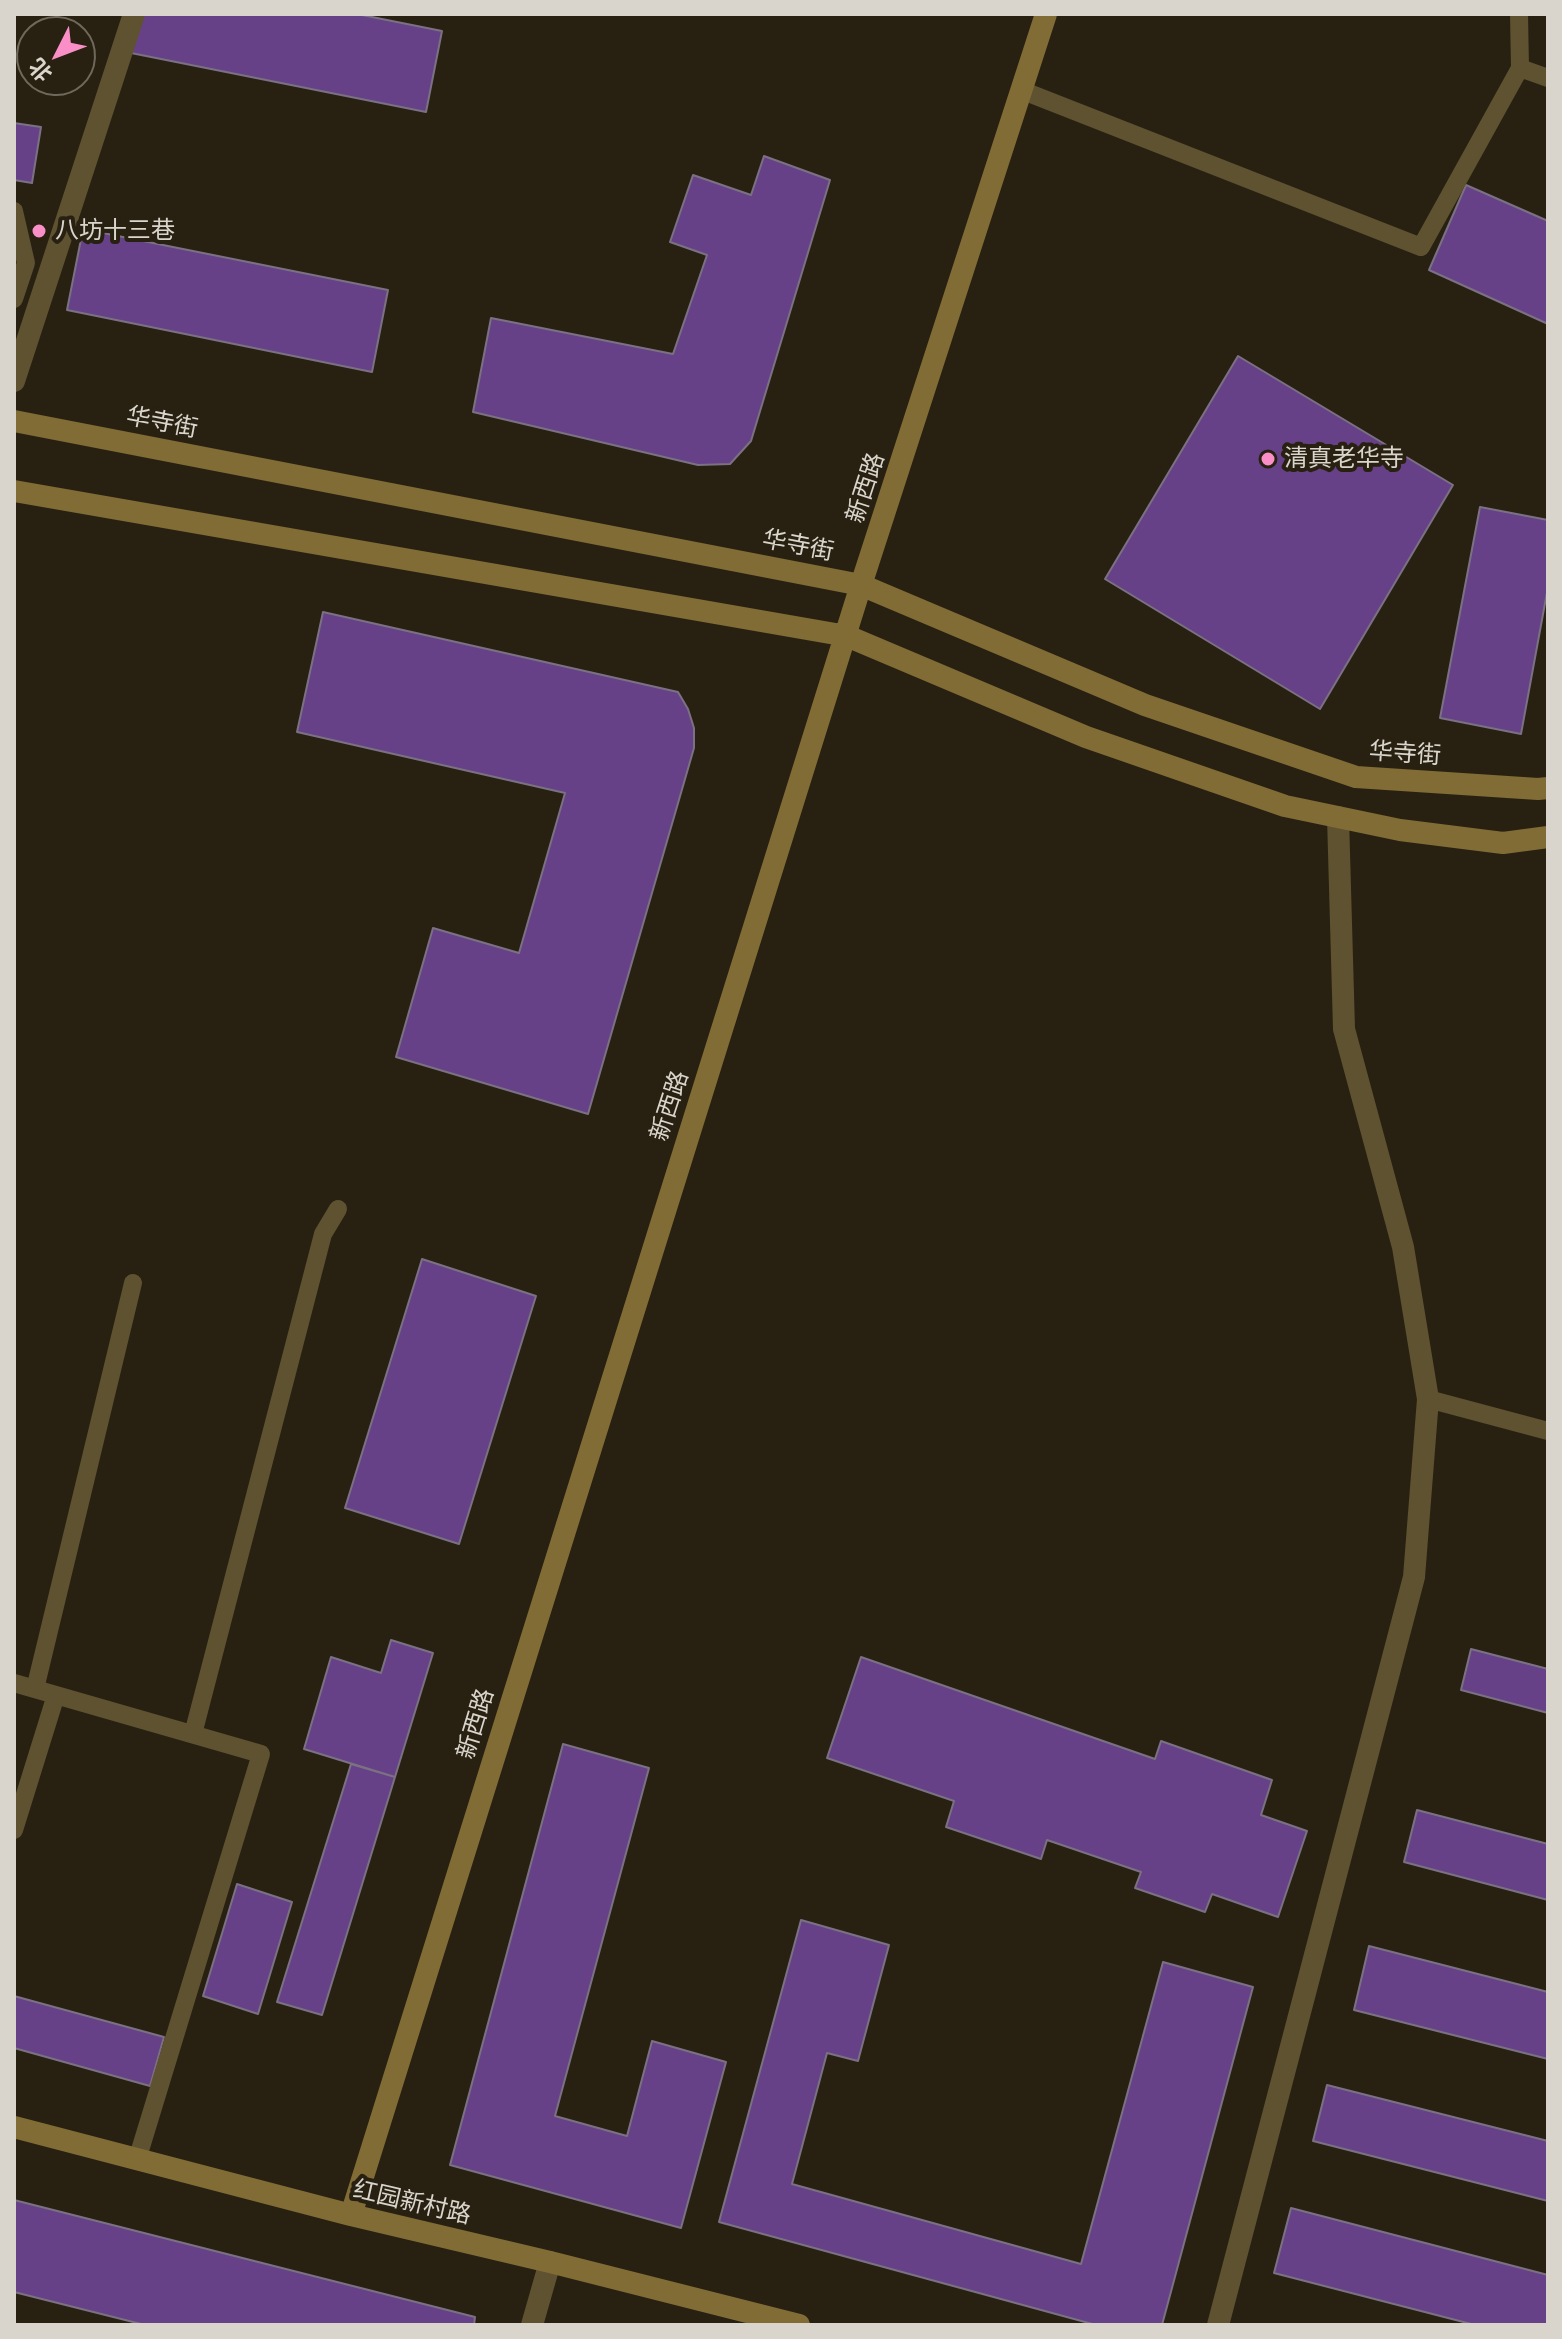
<!DOCTYPE html>
<html>
<head>
<meta charset="utf-8">
<style>
	body { margin:0 }
	#map { position:relative; width:1562px; height:2339px; overflow:hidden; background:#282112; font-family:Literata,"Noto Sans SC",serif }
	canvas { display:block }
	.frame { position:absolute; inset:0; border:16px solid #dad5cc; pointer-events:none }
	.north { position:absolute; left:16px; top:16px; width:80px; height:80px; box-sizing:border-box; background:#282112; border:2px solid #6f695c; border-radius:50%; rotate:228deg; font-size:22px; font-weight:700; line-height:32px; text-align:center; color:#dad5cc }
	.north::after { content:''; display:block; margin:auto; width:28px; height:36px; background:#fa8fc7; clip-path:polygon(50% 0,100% 100%,50% 72%,0 100%) }
</style>
</head>
<body>
<div id="map">
<canvas width="1562" height="2339"></canvas>
<div class="frame"></div>
<div class="north">北</div>
</div>
<script>
const ctx = document.querySelector('canvas').getContext('2d');
ctx.lineJoin = 'round';
function paint(path, color) { ctx.fillStyle = color; ctx.fill(path, 'evenodd'); }
const poly = rows => new Path2D(rows.map(r => 'M' + r).join(''));
function trace(path, color, width, dash) { ctx.strokeStyle = color; ctx.lineWidth = width; ctx.lineCap = dash ? 'butt' : 'round'; ctx.setLineDash(dash || []); ctx.stroke(path); }
function drawText(font, color, halo, rows, align = 'center') {
  ctx.font = font + ' Literata,"Noto Sans SC",serif'; ctx.lineWidth = 8; ctx.setLineDash([]); ctx.textBaseline = 'middle'; ctx.strokeStyle = halo; ctx.fillStyle = color; for (const [text, x, y, turn = 0] of rows) {
    ctx.save(); ctx.translate(x, y); ctx.rotate((+turn || 0) * Math.PI / 180); ctx.textAlign = isNaN(turn) ? turn : align; if (halo) ctx.strokeText(text, 0, 0); ctx.fillText(text, 0, 0); ctx.restore();
  }
}
const building = poly([
	[128,14,357,14,442,31,426,112,121,51,128,14],
	[14,123,41,127,32,183,14,180,14,123],
	[764,156,830,180,751,441,730,464,698,465,473,412,491,318,673,354,707,255,670,242,693,175,751,195,764,156],
	[1466,185,1548,221,1548,324,1429,270,1466,185],
	[83,229,388,290,372,372,67,310,83,229],
	[1238,356,1453,485,1320,709,1105,579,1238,356],
	[1480,507,1548,520,1548,587,1521,734,1440,718,1480,507],
	[323,612,678,692,688,709,694,728,694,748,588,1114,396,1057,433,928,519,953,565,793,297,732,323,612],
	[422,1259,536,1296,459,1544,345,1508,422,1259],
	[391,1640,433,1653,395,1777,304,1749,331,1657,381,1673,391,1640],
	[1471,1649,1548,1669,1548,1713,1461,1690,1471,1649],
	[861,1657,1155,1759,1161,1741,1272,1780,1261,1815,1307,1831,1278,1917,1212,1894,1205,1912,1135,1888,1141,1872,1047,1840,1041,1859,946,1827,954,1801,827,1758,861,1657],
	[563,1744,649,1768,555,2116,627,2136,652,2041,726,2062,681,2228,450,2165,563,1744],
	[351,1764,395,1777,322,2015,277,2002,351,1764],
	[1417,1810,1548,1844,1548,1900,1404,1862,1417,1810],
	[237,1884,292,1902,258,2014,203,1996,237,1884],
	[801,1920,889,1945,858,2061,827,2053,792,2184,1081,2264,1163,1962,1253,1987,1162,2325,1096,2325,719,2222,801,1920],
	[1369,1946,1548,1992,1548,2059,1354,2010,1369,1946],
	[14,1996,164,2037,150,2086,14,2048,14,1996],
	[1327,2085,1548,2141,1548,2201,1313,2141,1327,2085],
	[14,2200,475,2317,474,2325,145,2325,14,2292,14,2200],
	[1291,2208,1548,2275,1548,2325,1475,2325,1274,2273,1291,2208]
]);
paint(building, '#674187');
trace(building, '#7a7182', 2);
trace(poly([
	[1520,68,1548,78],
	[1021,90,1421,247,1520,68,1519,14],
	[14,211,26,263,14,299],
	[1428,1399,1548,1431],
	[14,1683,261,1754,137,2160],
	[35,1689,133,1283],
	[193,1734,323,1234,338,1209],
	[14,1830,56,1695]
]), '#5f5231', 18);
trace(poly([
	[14,381,134,14],
	[1218,2325,1414,1577,1428,1399,1403,1247,1344,1029,1338,817]
]), '#5f5231', 22);
trace(poly([
	[532,2325,550,2262]
]), '#5f5231', 22);
trace(poly([
	[14,421,861,585,1145,705,1356,777,1538,789,1548,788],
	[14,491,847,636,1086,737,1285,806,1400,830,1503,843,1548,837],
	[14,2127,351,2215,550,2262,799,2325],
	[351,2215,861,585,1046,14]
]), '#816c35', 22);
for (const [x, y, r, color] of [
	[39,231,8,"#fa8fc7"],
	[1268,459,8,"#fa8fc7"]
]) { const dot = new Path2D(); dot.arc(x, y, r, 0, 2 * Math.PI); ctx.fillStyle = color; ctx.fill(dot); trace(dot, '#282112', 3); }
drawText('24px', '#dad5cc', '#282112', [
	["八坊十三巷",55,231],
	["清真老华寺",1284,459]
], 'left');
drawText('24px', '#dad5cc', '#282112', [
	["华寺街",162,423,11],
	["新西路",866,488,-72],
	["华寺街",798,546,11],
	["华寺街",1405,754,4],
	["新西路",670,1106,-72],
	["新西路",476,1724,-73],
	["红园新村路",412,2203,13]
]);
</script>
</body>
</html>
